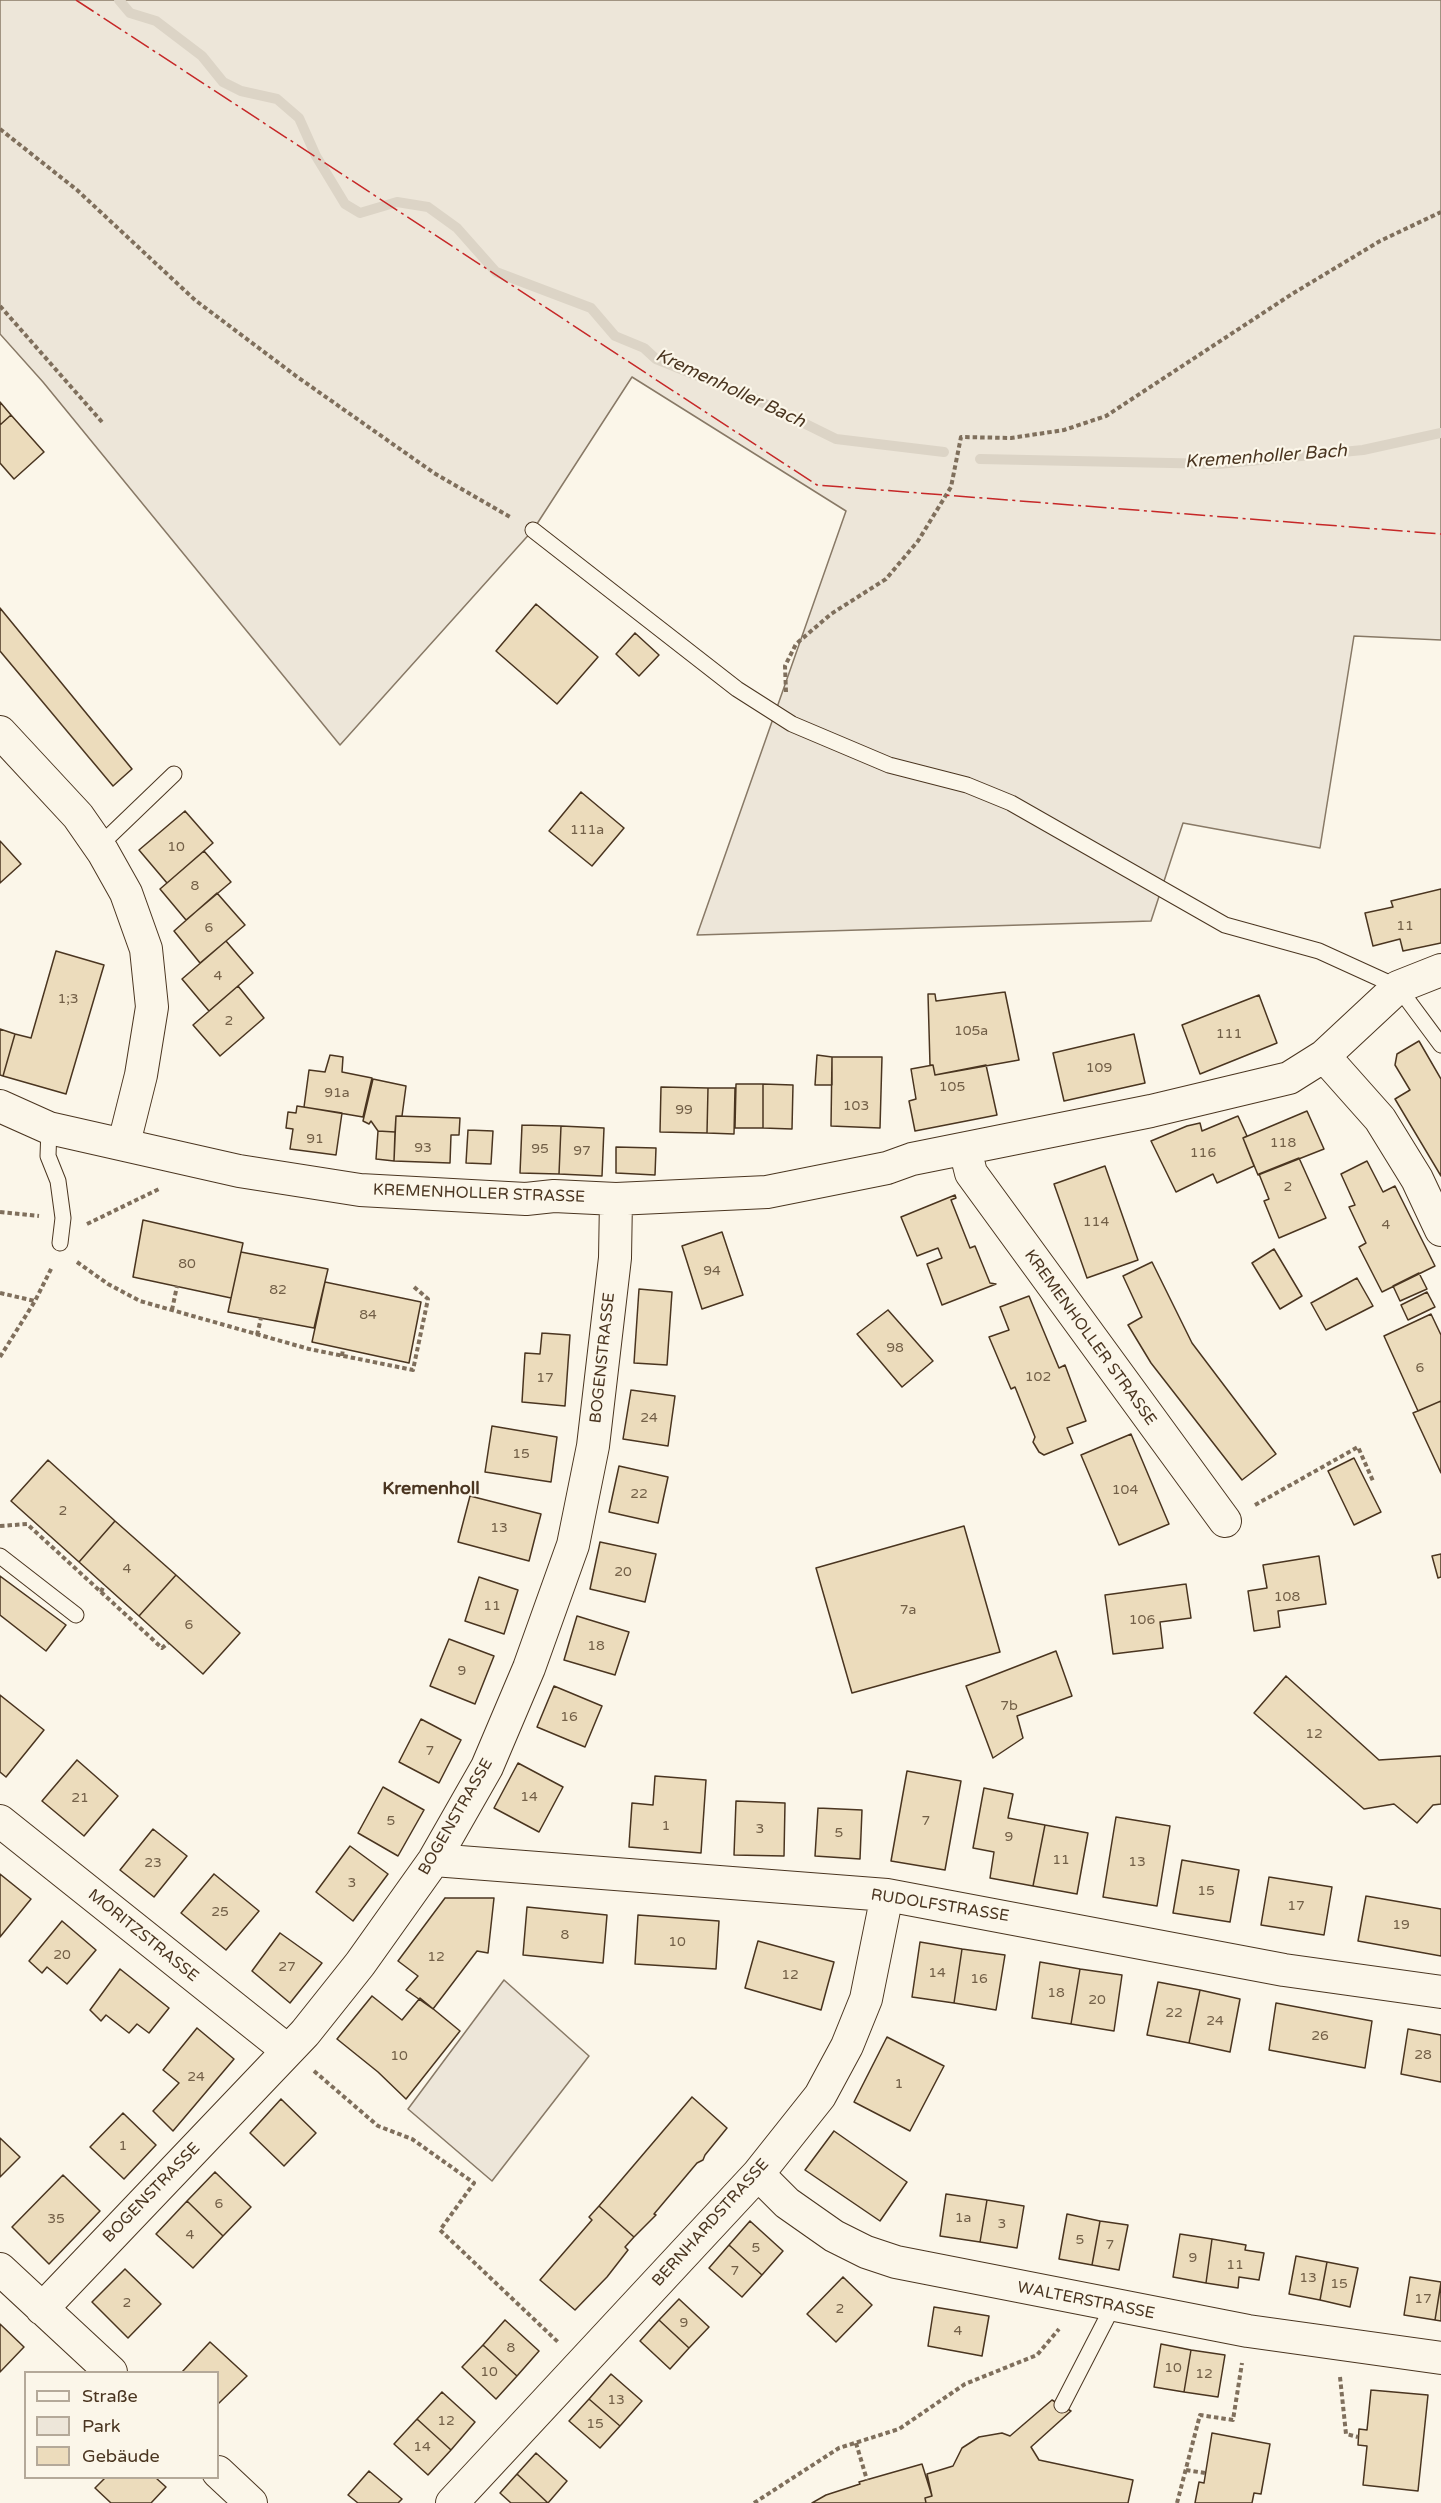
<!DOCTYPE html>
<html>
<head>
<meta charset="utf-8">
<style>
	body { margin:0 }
	#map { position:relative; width:1441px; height:2503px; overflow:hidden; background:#fbf6e9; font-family:"Varela Round",sans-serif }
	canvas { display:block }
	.legend { position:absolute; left:24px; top:2371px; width:195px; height:108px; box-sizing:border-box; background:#fbf6e9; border:2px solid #b4a999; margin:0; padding:8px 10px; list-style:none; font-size:18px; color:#4a3520 }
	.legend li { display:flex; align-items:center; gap:12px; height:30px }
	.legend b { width:30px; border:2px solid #b4a999 }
</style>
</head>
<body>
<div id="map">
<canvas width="1441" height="2503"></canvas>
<ul class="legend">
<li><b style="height:8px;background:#fbf6e9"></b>Straße</li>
<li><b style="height:16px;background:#ede6d9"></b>Park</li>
<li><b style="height:16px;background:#ecdcbc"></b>Gebäude</li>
</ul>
</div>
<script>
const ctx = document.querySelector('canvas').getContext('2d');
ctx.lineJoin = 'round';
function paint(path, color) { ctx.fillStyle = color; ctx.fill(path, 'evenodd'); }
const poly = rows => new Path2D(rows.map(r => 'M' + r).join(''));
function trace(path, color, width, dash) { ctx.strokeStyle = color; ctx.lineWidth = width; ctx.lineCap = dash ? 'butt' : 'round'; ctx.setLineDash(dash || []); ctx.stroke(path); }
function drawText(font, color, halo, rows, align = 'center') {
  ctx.font = font + ' "Varela Round",sans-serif'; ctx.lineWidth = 4.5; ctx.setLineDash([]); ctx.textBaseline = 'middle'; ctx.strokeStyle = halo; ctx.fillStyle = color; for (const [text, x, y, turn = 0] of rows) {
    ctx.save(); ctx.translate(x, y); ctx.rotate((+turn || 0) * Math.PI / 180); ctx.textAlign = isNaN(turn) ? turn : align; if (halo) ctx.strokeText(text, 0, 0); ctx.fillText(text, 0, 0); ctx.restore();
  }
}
const green = poly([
	[0,0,1441,0,1441,640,1354,636,1320,848,1183,823,1151,921,697,935,846,511,632,377,533,530,340,745,43,382,0,334,0,0],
	[504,1980,589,2056,492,2181,408,2109,504,1980]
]);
paint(green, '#ede6d9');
trace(green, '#887966', 1.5);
trace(poly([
	[119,0,130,13,156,21,202,56,223,82,241,91,277,99,299,118,316,156,345,204,360,213,397,202,428,207,457,228,496,272,591,308,615,336,644,348,656,359,753,398,836,439,944,452],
	[980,459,1218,464,1363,450,1441,433]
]), '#dcd4c6', 10);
const building = poly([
	[0,402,11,415,0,425,0,402],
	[11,415,44,452,14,479,0,463,0,425,11,415],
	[536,604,598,657,557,704,496,651,536,604],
	[0,608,132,769,113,786,0,651,0,608],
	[635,633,659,655,639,676,616,654,635,633],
	[581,792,624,828,592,866,549,831,581,792],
	[185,811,213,843,167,883,139,850,185,811],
	[0,841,21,864,0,883,0,841],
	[204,851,231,882,186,920,160,889,204,851],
	[1441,889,1441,943,1403,951,1400,939,1373,946,1365,913,1393,907,1391,901,1441,889],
	[217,893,245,925,200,963,174,931,217,893],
	[226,941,253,973,209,1011,182,979,226,941],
	[56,951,104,965,66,1094,3,1076,15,1034,31,1038,56,951],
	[238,986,264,1018,220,1056,193,1025,238,986],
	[1005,992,1019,1060,935,1075,933,1065,930,1065,928,994,935,994,936,1001,1005,992],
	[1259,995,1277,1043,1200,1074,1182,1025,1259,995],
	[0,1029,15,1034,3,1076,0,1075,0,1029],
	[1134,1034,1145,1083,1064,1101,1053,1053,1134,1034],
	[1419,1041,1441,1079,1441,1176,1395,1099,1410,1090,1395,1065,1397,1054,1419,1041],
	[330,1055,343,1057,342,1072,372,1078,363,1117,304,1107,309,1070,325,1072,330,1055],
	[817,1055,832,1057,832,1085,815,1085,817,1055],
	[832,1057,882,1057,880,1128,831,1126,832,1057],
	[933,1065,935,1075,986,1065,997,1115,915,1131,909,1101,916,1099,911,1069,933,1065],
	[373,1079,406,1086,402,1116,396,1116,395,1132,378,1131,371,1121,369,1124,363,1121,373,1079],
	[736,1084,763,1084,763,1128,735,1128,736,1084],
	[763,1084,793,1085,792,1129,763,1128,763,1084],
	[661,1087,708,1088,707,1133,660,1132,661,1087],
	[708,1088,735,1088,734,1134,707,1133,708,1088],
	[297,1106,342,1113,336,1155,290,1149,293,1129,286,1128,288,1112,296,1113,297,1106],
	[1307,1111,1324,1149,1258,1175,1243,1138,1307,1111],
	[396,1116,460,1118,459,1135,451,1135,450,1163,394,1161,396,1116],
	[1238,1116,1247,1136,1243,1138,1254,1166,1217,1183,1213,1174,1176,1192,1151,1141,1187,1126,1200,1123,1202,1131,1238,1116],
	[522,1125,561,1126,559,1174,520,1173,522,1125],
	[561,1126,604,1128,602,1176,559,1174,561,1126],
	[468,1130,493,1131,491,1164,466,1163,468,1130],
	[378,1131,395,1132,394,1161,376,1159,378,1131],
	[616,1147,656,1148,655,1175,616,1173,616,1147],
	[1299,1158,1326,1218,1279,1238,1264,1201,1269,1199,1259,1174,1299,1158],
	[1367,1161,1383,1192,1395,1186,1435,1266,1382,1292,1359,1247,1366,1243,1349,1207,1355,1205,1341,1174,1367,1161],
	[1105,1166,1138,1260,1087,1278,1054,1184,1105,1166],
	[955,1195,956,1198,951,1200,970,1248,975,1246,990,1283,996,1284,942,1305,927,1264,942,1258,938,1248,917,1256,901,1217,955,1195],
	[143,1220,243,1243,231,1298,133,1277,143,1220],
	[722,1232,743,1295,702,1309,682,1246,722,1232],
	[1274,1249,1302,1296,1280,1309,1252,1263,1274,1249],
	[241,1252,328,1269,314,1328,228,1312,241,1252],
	[1152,1262,1192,1343,1276,1454,1242,1480,1151,1363,1128,1325,1142,1317,1123,1276,1152,1262],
	[1419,1273,1427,1289,1400,1301,1393,1286,1419,1273],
	[1357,1278,1373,1306,1326,1330,1311,1303,1357,1278],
	[325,1282,421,1302,409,1363,312,1342,325,1282],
	[639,1289,672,1292,667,1365,634,1363,639,1289],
	[1427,1292,1435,1307,1408,1320,1401,1305,1427,1292],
	[1029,1296,1059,1368,1065,1365,1086,1421,1067,1428,1073,1443,1044,1455,1039,1452,1033,1442,1035,1437,1015,1387,1011,1389,989,1337,1009,1330,1000,1307,1029,1296],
	[888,1310,933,1361,902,1387,857,1334,888,1310],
	[1431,1314,1441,1335,1441,1401,1418,1411,1384,1336,1431,1314],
	[542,1333,570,1335,565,1406,522,1402,525,1353,540,1354,542,1333],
	[631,1390,675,1396,668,1446,623,1439,631,1390],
	[1441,1401,1441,1473,1413,1413,1441,1401],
	[492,1426,557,1437,551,1482,485,1472,492,1426],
	[1131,1434,1169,1524,1119,1545,1081,1455,1131,1434],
	[1354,1458,1381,1512,1354,1525,1328,1471,1354,1458],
	[48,1460,115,1521,79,1562,11,1501,48,1460],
	[619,1466,668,1477,658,1523,609,1512,619,1466],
	[470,1496,541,1514,529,1561,458,1542,470,1496],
	[115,1521,176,1575,139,1616,79,1562,115,1521],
	[964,1526,1000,1652,852,1693,816,1568,964,1526],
	[600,1542,656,1554,645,1602,590,1589,600,1542],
	[1441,1554,1441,1577,1438,1578,1432,1556,1441,1554],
	[1319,1556,1326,1604,1278,1611,1280,1627,1254,1631,1248,1591,1267,1588,1263,1565,1319,1556],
	[176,1575,240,1633,203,1674,139,1616,176,1575],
	[0,1576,66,1625,46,1651,0,1615,0,1576],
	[479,1577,518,1590,504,1634,465,1621,479,1577],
	[1186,1584,1191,1618,1160,1622,1163,1648,1113,1654,1105,1595,1186,1584],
	[577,1616,629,1632,615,1675,564,1660,577,1616],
	[449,1639,494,1656,475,1704,430,1686,449,1639],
	[1056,1651,1072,1696,1017,1716,1023,1738,993,1758,966,1686,1056,1651],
	[1286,1676,1379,1760,1441,1756,1441,1804,1433,1805,1417,1823,1394,1804,1364,1809,1254,1713,1286,1676],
	[554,1686,602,1706,585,1747,537,1727,554,1686],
	[0,1695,44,1730,6,1777,0,1772,0,1695],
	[421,1719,461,1740,439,1783,399,1762,421,1719],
	[77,1760,118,1796,84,1836,42,1801,77,1760],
	[518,1763,563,1787,539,1832,494,1808,518,1763],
	[907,1771,961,1781,945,1870,891,1861,907,1771],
	[655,1776,706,1780,701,1853,629,1847,632,1803,653,1805,655,1776],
	[383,1787,424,1810,398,1856,358,1833,383,1787],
	[984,1788,1013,1794,1008,1818,1045,1825,1033,1886,990,1878,994,1852,973,1848,984,1788],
	[736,1801,785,1803,784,1856,734,1855,736,1801],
	[818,1808,862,1810,860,1859,815,1856,818,1808],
	[1116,1817,1170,1826,1157,1906,1103,1897,1116,1817],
	[1045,1825,1088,1833,1077,1894,1033,1886,1045,1825],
	[153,1829,187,1856,154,1897,120,1870,153,1829],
	[350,1846,388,1874,353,1921,316,1892,350,1846],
	[1182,1860,1239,1870,1230,1922,1173,1913,1182,1860],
	[0,1874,31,1899,0,1937,0,1874],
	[214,1874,259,1911,226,1950,181,1913,214,1874],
	[1269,1877,1332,1887,1324,1935,1261,1925,1269,1877],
	[1366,1896,1441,1909,1441,1956,1358,1941,1366,1896],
	[445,1898,494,1898,488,1953,477,1951,433,2009,406,1990,418,1976,398,1961,445,1898],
	[527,1907,607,1915,603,1963,523,1955,527,1907],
	[638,1915,719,1921,716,1969,635,1964,638,1915],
	[62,1921,96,1950,67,1984,47,1967,42,1973,29,1961,62,1921],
	[280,1933,322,1963,290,2003,252,1971,280,1933],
	[758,1941,834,1962,821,2010,745,1988,758,1941],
	[920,1942,962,1949,954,2003,912,1997,920,1942],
	[962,1949,1005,1955,996,2010,954,2003,962,1949],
	[1040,1962,1080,1969,1071,2024,1032,2018,1040,1962],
	[120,1969,169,2008,149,2033,137,2024,129,2033,106,2015,101,2021,90,2010,120,1969],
	[1080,1969,1122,1975,1114,2031,1071,2024,1080,1969],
	[1158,1982,1200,1990,1189,2043,1147,2035,1158,1982],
	[1200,1990,1240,1999,1230,2052,1189,2043,1200,1990],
	[372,1996,402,2020,420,1998,460,2031,406,2099,378,2072,337,2039,372,1996],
	[1276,2003,1372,2021,1365,2068,1269,2050,1276,2003],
	[197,2028,234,2059,173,2131,153,2111,179,2083,163,2070,197,2028],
	[1408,2029,1441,2035,1441,2082,1401,2074,1408,2029],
	[887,2037,944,2066,910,2131,854,2102,887,2037],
	[692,2097,727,2128,705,2155,703,2160,697,2163,654,2214,656,2215,634,2237,599,2206,692,2097],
	[281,2099,316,2133,284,2166,250,2133,281,2099],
	[123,2113,156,2145,124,2179,90,2147,123,2113],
	[834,2131,907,2182,880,2221,805,2170,834,2131],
	[0,2138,20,2157,0,2177,0,2138],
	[215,2172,251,2207,223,2236,187,2201,215,2172],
	[63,2175,100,2211,49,2264,12,2227,63,2175],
	[946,2194,987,2200,980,2242,940,2236,946,2194],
	[987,2200,1024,2206,1017,2248,980,2242,987,2200],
	[187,2201,223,2236,193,2268,156,2234,187,2201],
	[599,2206,634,2237,625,2247,628,2250,607,2277,575,2310,540,2280,592,2220,589,2217,599,2206],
	[1067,2214,1100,2221,1092,2265,1059,2259,1067,2214],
	[750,2221,783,2251,762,2275,729,2245,750,2221],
	[1100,2221,1128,2225,1119,2270,1092,2265,1100,2221],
	[1180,2234,1212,2239,1206,2283,1173,2277,1180,2234],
	[1212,2239,1246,2245,1245,2250,1264,2253,1259,2280,1239,2277,1238,2288,1206,2283,1212,2239],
	[729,2245,762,2275,742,2297,709,2268,729,2245],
	[1296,2256,1327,2262,1320,2300,1289,2294,1296,2256],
	[1327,2262,1358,2268,1350,2307,1320,2300,1327,2262],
	[125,2269,161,2304,128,2338,92,2302,125,2269],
	[843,2277,872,2305,836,2342,807,2314,843,2277],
	[1410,2277,1441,2282,1435,2320,1404,2315,1410,2277],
	[1441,2283,1441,2321,1435,2320,1441,2283],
	[679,2299,709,2327,689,2348,659,2320,679,2299],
	[934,2307,989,2316,982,2356,928,2346,934,2307],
	[505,2320,539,2351,517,2376,483,2345,505,2320],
	[659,2320,689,2348,670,2369,640,2341,659,2320],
	[0,2324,24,2347,0,2372,0,2324],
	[210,2342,247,2376,218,2404,218,2372,182,2372,210,2342],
	[1161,2344,1191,2350,1184,2392,1154,2387,1161,2344],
	[483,2345,517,2376,496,2399,462,2367,483,2345],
	[1191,2350,1225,2355,1218,2397,1184,2392,1191,2350],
	[611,2374,642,2401,620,2426,589,2399,611,2374],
	[1371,2390,1428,2395,1418,2491,1363,2485,1367,2446,1358,2445,1359,2429,1367,2430,1371,2390],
	[442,2392,475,2422,451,2450,417,2419,442,2392],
	[589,2399,620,2426,600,2448,569,2421,589,2399],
	[1052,2400,1071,2411,1031,2447,1039,2460,1133,2480,1128,2503,926,2503,925,2498,932,2496,927,2474,953,2466,962,2448,979,2437,1002,2433,1010,2436,1052,2400],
	[417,2419,451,2450,428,2475,394,2444,417,2419],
	[1212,2433,1270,2444,1261,2494,1254,2493,1252,2503,1195,2503,1199,2482,1204,2483,1212,2433],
	[536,2453,567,2481,548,2503,517,2474,536,2453],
	[922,2464,932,2496,925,2498,926,2503,812,2503,826,2495,860,2484,859,2482,922,2464],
	[369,2471,402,2499,398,2503,358,2503,348,2495,369,2471],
	[517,2474,548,2503,511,2503,500,2493,517,2474],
	[105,2478,156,2478,166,2487,151,2503,111,2503,95,2488,105,2478]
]);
paint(building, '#ecdcbc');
trace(building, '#4a3520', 1.5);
const lane = poly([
	[533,530,737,689,792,724,889,765,967,785,1011,803,1225,925,1319,951,1398,987,1441,1045],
	[98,847,174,774],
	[49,1128,48,1156,58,1181,63,1218,60,1243],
	[0,1556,76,1615],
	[1062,2405,1113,2306]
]);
const street = poly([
	[0,732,78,816,103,852,126,893,146,949,152,1007,141,1075,124,1143],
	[1324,1056,1380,1119,1417,1179,1441,1230],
	[0,1106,49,1128,239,1171,360,1190,526,1199,554,1196,616,1199,767,1192,887,1168,912,1159,1151,1111,1289,1078,1324,1056,1398,987,1441,970],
	[965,1149,971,1173,1225,1521],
	[0,1821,287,2050],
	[434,1860,887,1895,1284,1970,1441,1992],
	[758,2174,787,2203,834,2236,866,2252,896,2262,1248,2331,1441,2358],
	[0,2269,111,2372],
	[42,2309,305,2033,360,1964,434,1860,487,1767,529,1668,573,1545,593,1446,615,1258,616,1199],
	[218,2472,251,2503],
	[452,2503,758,2174,820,2096,847,2046,866,1999,887,1895]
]);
trace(lane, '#4a3520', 17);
trace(street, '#4a3520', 34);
trace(poly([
	[0,129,77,190,195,300,296,376,434,473,512,518],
	[0,306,102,422],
	[786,692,785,666,796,644,831,614,886,579,918,541,951,487,961,437,1011,438,1064,430,1106,416,1292,294,1380,241,1441,212],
	[0,1212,39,1216],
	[87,1224,161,1188],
	[77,1262,108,1284,140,1301,309,1349,413,1370,428,1299,413,1286],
	[0,1293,35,1301],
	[172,1310,177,1286],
	[257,1335,261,1318],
	[342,1356,343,1349],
	[0,1357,35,1301,52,1267],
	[1255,1505,1358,1447,1373,1481],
	[0,1526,27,1524,162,1648,168,1643],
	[101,1592,104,1585],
	[314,2071,378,2126,412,2139,474,2183,440,2230,559,2343],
	[1340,2377,1346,2434,1358,2437],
	[856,2443,867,2480],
	[1186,2470,1205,2473],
	[754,2503,839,2448,899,2429,965,2384,1037,2355,1059,2329],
	[1177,2503,1200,2415,1233,2420,1242,2363]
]), '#7f6f5c', 4, [4.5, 3]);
trace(lane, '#fbf6e9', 15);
trace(street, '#fbf6e9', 32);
trace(poly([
	[76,0,817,485,1441,534]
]), '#c62828', 1.5, [21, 4.5, 3, 4.5]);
drawText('14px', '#725f47', null, [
	["111a",587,830],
	["10",176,847],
	["8",195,886],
	["11",1405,926],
	["6",209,928],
	["4",218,976],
	["1;3",68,999],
	["2",229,1021],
	["105a",971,1031],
	["111",1229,1034],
	["109",1099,1068],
	["105",952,1087],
	["91a",337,1093],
	["103",856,1106],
	["99",684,1110],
	["91",315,1139],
	["118",1283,1143],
	["93",423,1148],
	["95",540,1149],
	["97",582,1151],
	["116",1203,1153],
	["2",1288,1187],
	["114",1096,1222],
	["4",1386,1225],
	["80",187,1264],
	["94",712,1271],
	["82",278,1290],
	["84",368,1315],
	["98",895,1348],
	["6",1420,1368],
	["102",1038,1377],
	["17",545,1378],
	["24",649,1418],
	["15",521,1454],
	["104",1125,1490],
	["22",639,1494],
	["2",63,1511],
	["13",499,1528],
	["4",127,1569],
	["20",623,1572],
	["108",1287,1597],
	["11",492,1606],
	["7a",908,1610],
	["106",1142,1620],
	["6",189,1625],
	["18",596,1646],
	["9",462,1671],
	["7b",1009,1706],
	["16",569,1717],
	["12",1314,1734],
	["7",430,1751],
	["14",529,1797],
	["21",80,1798],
	["5",391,1821],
	["7",926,1821],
	["1",666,1826],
	["3",760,1829],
	["5",839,1833],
	["9",1009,1837],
	["11",1061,1860],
	["13",1137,1862],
	["23",153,1863],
	["3",352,1883],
	["15",1206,1891],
	["17",1296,1906],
	["25",220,1912],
	["19",1401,1925],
	["8",565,1935],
	["10",677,1942],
	["20",62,1955],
	["12",436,1957],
	["27",287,1967],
	["14",937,1973],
	["12",790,1975],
	["16",979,1979],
	["18",1056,1993],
	["20",1097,2000],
	["22",1174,2013],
	["24",1215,2021],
	["26",1320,2036],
	["28",1423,2055],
	["10",399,2056],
	["24",196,2077],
	["1",899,2084],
	["1",123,2146],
	["6",219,2204],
	["1a",963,2218],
	["35",56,2219],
	["3",1002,2224],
	["4",190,2235],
	["5",1080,2240],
	["7",1110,2245],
	["5",756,2248],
	["9",1193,2258],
	["11",1235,2265],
	["7",735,2271],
	["13",1308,2278],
	["15",1339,2284],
	["17",1423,2299],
	["2",127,2303],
	["2",840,2309],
	["9",684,2323],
	["4",958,2331],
	["8",511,2348],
	["10",1173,2368],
	["10",489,2372],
	["12",1204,2374],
	["13",616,2400],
	["12",446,2421],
	["15",595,2424],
	["14",422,2447]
]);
drawText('16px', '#4a3520', '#fbf6e9', [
	["KREMENHOLLER STRASSE",479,1194,2],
	["KREMENHOLLER STRASSE",1090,1338,54],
	["BOGENSTRASSE",603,1358,-84],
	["BOGENSTRASSE",456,1817,-60],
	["RUDOLFSTRASSE",940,1906,9],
	["MORITZSTRASSE",143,1936,39],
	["BOGENSTRASSE",152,2193,-46],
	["BERNHARDSTRASSE",711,2223,-48],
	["WALTERSTRASSE",1086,2301,11]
]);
drawText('italic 18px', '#4a3520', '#fbf6e9', [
	["Kremenholler Bach",730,389,25],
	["Kremenholler Bach",1266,457,-4]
]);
drawText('bold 18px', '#4a3520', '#fbf6e9', [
	["Kremenholl",431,1489]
]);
</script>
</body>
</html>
